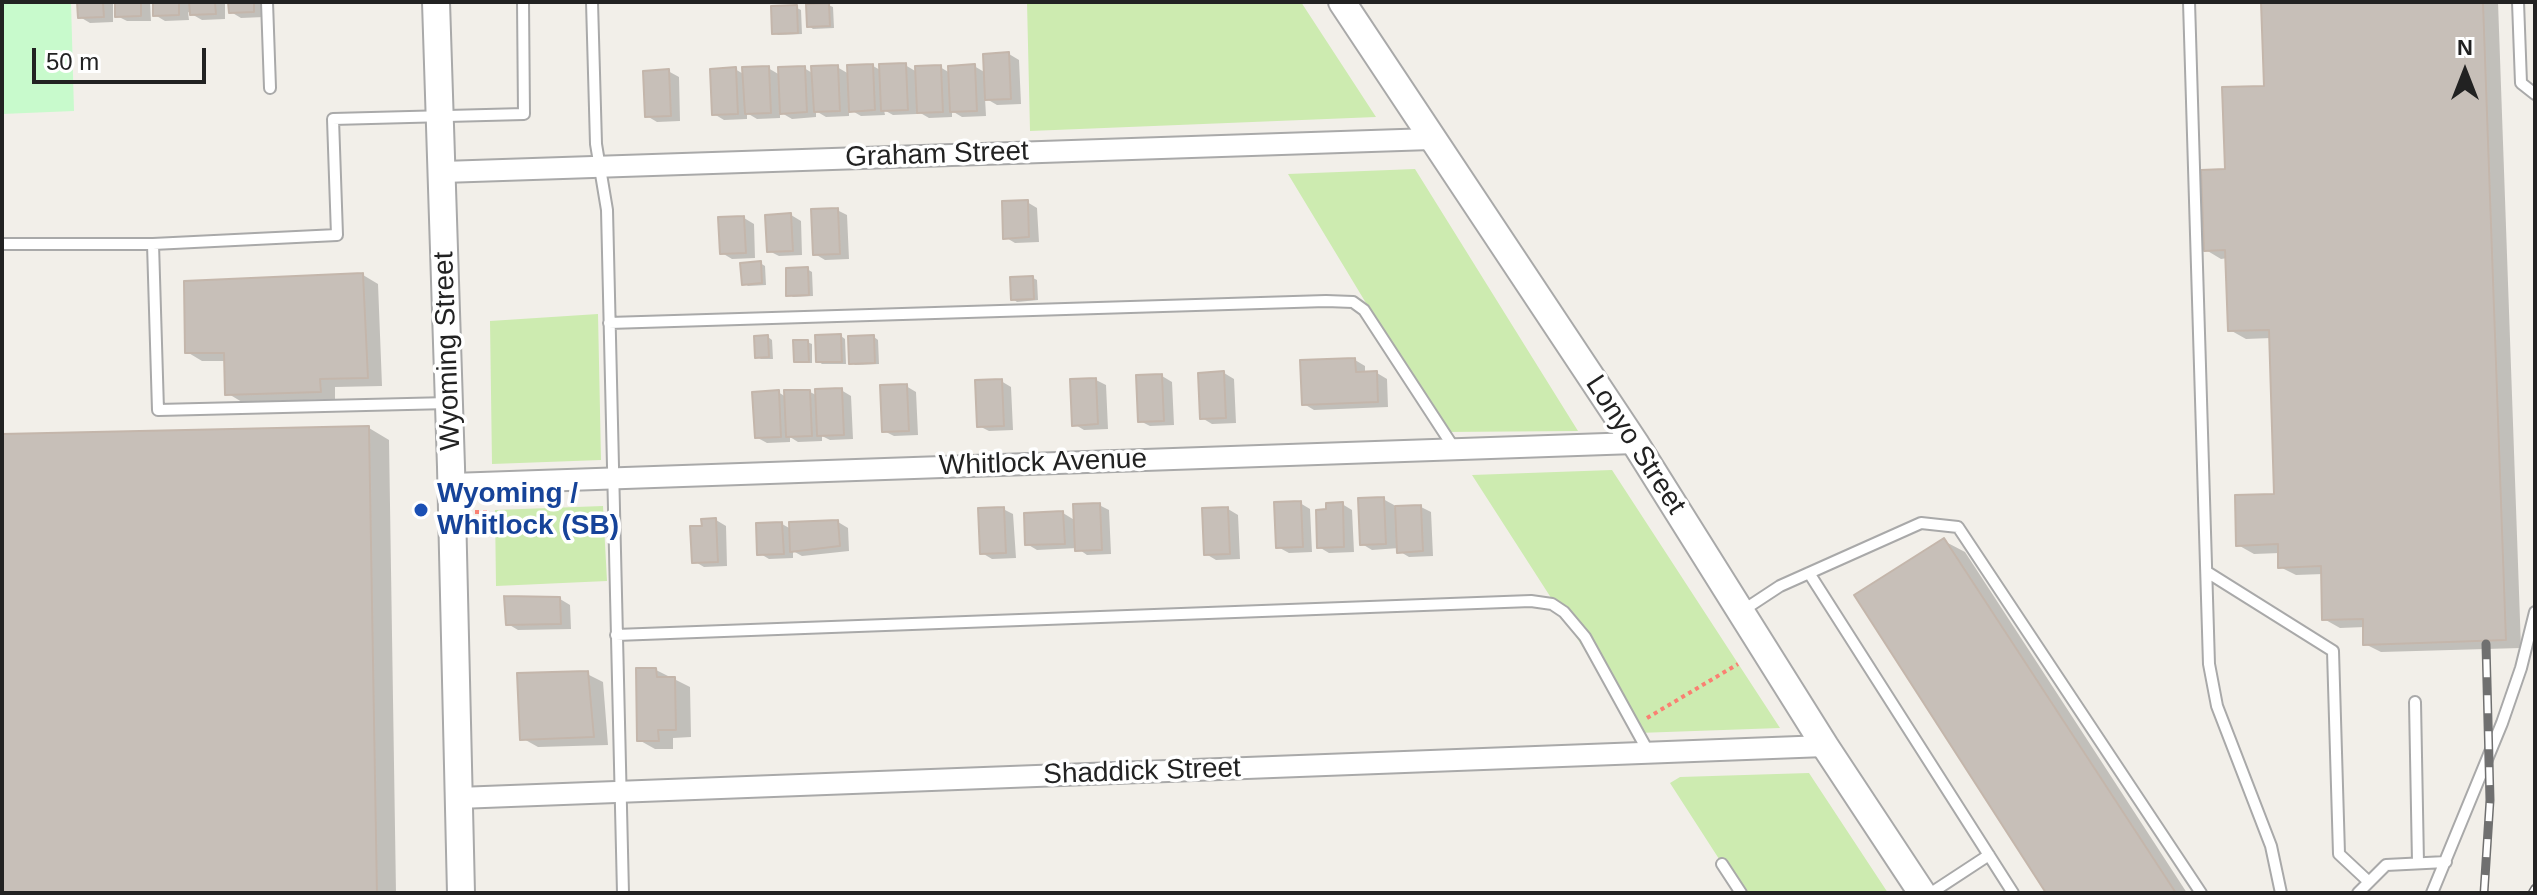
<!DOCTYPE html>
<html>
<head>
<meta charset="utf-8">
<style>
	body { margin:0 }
	#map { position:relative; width:2537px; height:895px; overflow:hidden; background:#f2efe9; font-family:Helvetica,sans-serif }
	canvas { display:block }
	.frame { position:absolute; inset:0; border:4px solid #222; pointer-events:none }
	.north { position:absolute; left:2425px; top:32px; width:80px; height:80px; -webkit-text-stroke:6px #fff; paint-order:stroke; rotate:0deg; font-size:22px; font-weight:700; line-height:32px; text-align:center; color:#222 }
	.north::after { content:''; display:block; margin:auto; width:28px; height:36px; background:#222; clip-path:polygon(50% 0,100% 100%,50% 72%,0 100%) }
	.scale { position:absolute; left:32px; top:48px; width:174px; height:36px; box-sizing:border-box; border:4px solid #222; border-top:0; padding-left:10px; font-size:24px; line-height:28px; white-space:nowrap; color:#222; -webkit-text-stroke:6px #fff; paint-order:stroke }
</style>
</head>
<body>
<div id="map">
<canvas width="2537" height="895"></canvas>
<div class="frame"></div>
<div class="north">N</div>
<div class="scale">50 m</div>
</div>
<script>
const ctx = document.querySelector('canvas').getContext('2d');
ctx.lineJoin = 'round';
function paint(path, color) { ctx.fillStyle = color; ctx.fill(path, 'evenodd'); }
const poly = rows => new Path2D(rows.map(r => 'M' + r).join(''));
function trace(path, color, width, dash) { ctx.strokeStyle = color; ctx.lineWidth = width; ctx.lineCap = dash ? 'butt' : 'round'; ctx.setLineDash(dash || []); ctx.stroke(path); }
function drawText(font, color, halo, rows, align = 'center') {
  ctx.font = font + ' Helvetica,sans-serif'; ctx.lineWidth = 7; ctx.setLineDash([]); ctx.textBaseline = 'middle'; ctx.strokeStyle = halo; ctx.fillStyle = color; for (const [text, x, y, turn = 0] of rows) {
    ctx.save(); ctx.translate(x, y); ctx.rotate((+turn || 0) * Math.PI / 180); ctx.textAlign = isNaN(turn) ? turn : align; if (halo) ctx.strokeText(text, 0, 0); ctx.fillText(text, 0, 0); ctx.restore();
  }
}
paint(poly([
	[1027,2,1301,2,1376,117,1030,131],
	[1415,169,1578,431,1444,432,1288,174],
	[598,314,601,460,492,464,490,321],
	[1612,470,1780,728,1638,733,1472,475],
	[603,506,607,581,496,586,495,510],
	[1809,773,1888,893,1741,893,1670,783,1680,777]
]), '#cdebb0');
paint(poly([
	[2,2,71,2,74,111,2,114]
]), '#c8facc');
paint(poly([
	[79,2,113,2,113,22,90,23,80,17],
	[117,2,150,2,151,21,127,21,117,16],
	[155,2,225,2,225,19,202,20,188,12,189,20,165,21,155,15],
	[230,2,263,2,264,17,241,18,231,12],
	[2263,2,2498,2,2521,648,2381,652,2365,644,2365,627,2340,628,2324,619,2323,574,2296,575,2280,567,2280,553,2254,554,2238,545,2276,496,2271,338,2246,339,2230,330,2228,258,2221,259,2206,250,2227,171,2266,88],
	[828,5,833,7,834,28,813,29,809,26],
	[797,8,801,10,802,34,778,35,774,33],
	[1009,54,1019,60,1021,104,997,105,985,98,986,116,962,117,952,111,952,117,929,118,917,111,917,114,893,115,884,110,885,115,861,116,849,109,849,116,826,117,816,111,816,117,792,119,780,112,780,118,757,119,747,113,747,119,724,120,714,114,735,69,745,75,768,68,780,75,804,68,814,74,837,67,849,74,873,66,882,71,905,65,917,72,940,67,950,73,974,66,986,73],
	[668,71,679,77,680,121,657,122,647,116],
	[1027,202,1037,208,1039,242,1015,243,1005,237],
	[837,210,847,215,849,259,825,260,815,254],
	[791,215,801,221,802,255,779,256,769,251],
	[744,218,754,224,755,258,732,259,722,253],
	[760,263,765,266,766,285,748,286,744,283],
	[807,269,812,272,813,296,793,297,788,294],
	[363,275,378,284,382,386,335,387,335,399,242,402,227,393,226,361,202,361,187,352],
	[1033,278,1037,280,1038,300,1017,302,1013,299],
	[841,336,845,339,846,364,822,364,818,361],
	[768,337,772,340,773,359,761,359,757,357],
	[874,337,878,340,879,364,855,365,851,362],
	[807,342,812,344,812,363,801,363,796,361],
	[1355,360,1365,366,1365,374,1377,373,1387,379,1388,407,1314,410,1304,404],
	[1224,373,1234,379,1236,423,1212,424,1202,418],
	[1162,376,1172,382,1174,425,1150,426,1140,421],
	[1096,380,1106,385,1108,429,1084,430,1074,424],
	[1001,381,1011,387,1013,430,989,431,979,426],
	[906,386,916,392,918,435,894,436,884,431],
	[841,390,851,396,853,439,830,440,822,436,822,441,798,442,790,437,790,442,767,443,756,437,778,392,786,397,810,392,818,396],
	[369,428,389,440,396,893,2,893,2,436],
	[1383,499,1394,505,1394,508,1421,507,1431,512,1433,556,1409,557,1399,551,1399,548,1372,550,1362,544],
	[1300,503,1310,509,1312,552,1289,553,1278,547],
	[1342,504,1352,510,1354,552,1329,553,1319,547],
	[1099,505,1109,510,1111,554,1087,555,1077,548,1037,550,1027,544,1063,513,1076,521],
	[1003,509,1013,514,1016,558,992,559,982,553],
	[1228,509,1238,515,1240,559,1216,560,1206,554],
	[716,520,726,526,727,566,704,567,694,561,704,528],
	[838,522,848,528,849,551,802,556,793,551,793,558,769,559,759,553,782,524,791,529],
	[1944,541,1965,552,2187,893,2049,893],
	[560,599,570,605,571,629,518,630,508,624],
	[656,670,690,687,691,737,673,738,673,749,655,749,639,740],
	[587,674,603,682,608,745,538,747,522,738]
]), '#0003');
const building = poly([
	[77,2,103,2,104,17,78,18,77,2],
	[115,2,141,2,141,16,115,17,115,2],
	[153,2,179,2,179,15,153,16,153,2],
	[189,2,215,2,216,14,190,15,189,2],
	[228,2,254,2,254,12,229,13,228,2],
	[2261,2,2483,2,2506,640,2363,645,2363,619,2322,620,2321,566,2278,568,2278,544,2236,546,2235,495,2274,494,2269,330,2228,331,2225,250,2204,251,2201,170,2225,169,2222,87,2264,86,2261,2],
	[829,3,830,26,807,27,806,4,829,3],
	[797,5,798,33,772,34,771,6,797,5],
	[1009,52,1011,99,985,100,983,54,1009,52],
	[906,63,908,110,881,111,879,64,906,63],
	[873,64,875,110,849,112,847,65,873,64],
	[975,64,977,111,950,112,948,66,975,64],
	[838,65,840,111,814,112,811,66,838,65],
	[941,65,943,112,917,113,915,66,941,65],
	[769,66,771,113,745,114,742,67,769,66],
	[805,66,807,112,780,114,778,67,805,66],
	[736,67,738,114,712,115,710,69,736,67],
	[669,69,671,116,645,117,643,71,669,69],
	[1028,200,1029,237,1003,239,1002,201,1028,200],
	[838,208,840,254,813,255,811,209,838,208],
	[791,213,793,251,767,252,765,215,791,213],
	[744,216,746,253,720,254,718,217,744,216],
	[761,261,762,283,742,285,740,263,761,261],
	[808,267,809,295,786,296,786,268,808,267],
	[363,273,368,378,320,379,321,392,225,395,224,353,185,353,184,281,363,273],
	[1033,276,1034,299,1011,300,1010,277,1033,276],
	[841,334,842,362,816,362,815,335,841,334],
	[768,335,769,357,755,358,754,336,768,335],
	[874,335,875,363,849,364,848,336,874,335],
	[793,340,808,340,809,362,794,362,793,340],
	[1355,358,1356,372,1377,371,1378,402,1302,405,1300,360,1355,358],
	[1224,371,1226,418,1200,419,1198,373,1224,371],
	[1162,374,1164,421,1138,422,1136,375,1162,374],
	[1096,378,1098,424,1072,426,1070,379,1096,378],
	[1002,379,1004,426,977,427,975,380,1002,379],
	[907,384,909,431,882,432,880,385,907,384],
	[842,388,844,435,817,436,815,389,842,388],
	[779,390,781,437,755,438,752,392,779,390],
	[784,390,810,390,812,436,786,437,784,390],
	[369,426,377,893,2,893,2,434,369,426],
	[1384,497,1386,544,1360,545,1358,498,1384,497],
	[1301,501,1303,547,1276,548,1274,502,1301,501],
	[1343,502,1344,547,1317,548,1316,510,1326,509,1326,503,1343,502],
	[1100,503,1102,550,1075,551,1073,504,1100,503],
	[1421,505,1423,551,1397,553,1395,506,1421,505],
	[1004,507,1006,553,980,554,978,508,1004,507],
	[1228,507,1230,554,1204,555,1202,508,1228,507],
	[1063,511,1065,544,1025,545,1024,513,1063,511],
	[716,518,718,562,692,563,690,526,702,526,701,519,716,518],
	[838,520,840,546,790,552,789,522,838,520],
	[782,522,784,554,757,555,756,523,782,522],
	[1944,538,2176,893,2046,893,1854,595,1944,538],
	[504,596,560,597,561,624,506,625,504,596],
	[636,668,656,668,657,677,675,677,676,730,658,730,659,741,637,741,636,668],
	[588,671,594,737,520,740,517,673,588,671]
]);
paint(building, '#c7bfb8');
trace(building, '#c4b6ab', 2);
const service = poly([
	[267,2,270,88],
	[592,2,596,144,607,210,623,893],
	[2189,2,2209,664,2217,706,2271,846,2281,893],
	[2518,2,2521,83,2535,94],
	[2,244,153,244,337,235,333,119,524,114,523,2],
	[153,244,158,410,449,403],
	[609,323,1326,301,1353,302,1364,310,1454,448],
	[2207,572,2333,651,2339,854,2369,882],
	[1809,573,2013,893],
	[1742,611,1780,586,1921,523,1958,527,2201,893],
	[616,635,1531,601,1552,604,1564,612,1585,637,1649,753],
	[2415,702,2418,863],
	[1722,864,1741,893],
	[1931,893,1989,855],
	[2358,893,2386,865,2446,862],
	[2432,893,2502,723,2521,668,2535,612]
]);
const minor = poly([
	[443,172,1431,139],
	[452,484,1635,443],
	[458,798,1825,746]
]);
const tertiary = poly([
	[436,2,451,467,461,893],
	[1342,2,1635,443,1825,746,1922,893]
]);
trace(service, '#a9a9a9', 14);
trace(minor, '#a9a9a9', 24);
trace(tertiary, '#a9a9a9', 30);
trace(poly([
	[475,512,488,512],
	[1647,718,1738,664]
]), '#fa8072', 4, [4, 4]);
trace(service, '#fff', 10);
trace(minor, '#fff', 20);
trace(tertiary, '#fff', 26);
const rail = poly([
	[2484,893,2490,800,2486,644],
	[2532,893,2535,888]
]);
trace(rail, '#707070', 9);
trace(rail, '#fff', 6, [18]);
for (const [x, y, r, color] of [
	[421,510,8,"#1a4fb4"]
]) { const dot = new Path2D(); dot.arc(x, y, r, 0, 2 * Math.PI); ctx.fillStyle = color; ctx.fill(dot); trace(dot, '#fff', 3); }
drawText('28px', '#222', '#fff', [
	["Graham Street",937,155,-2],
	["Wyoming Street",448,351,-92],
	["Lonyo Street",1635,445,57],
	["Whitlock Avenue",1043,463,-2],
	["Shaddick Street",1142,772,-2]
]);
drawText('bold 28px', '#164399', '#fff', [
	["Wyoming /",437,494],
	["Whitlock (SB)",437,526]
], 'left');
</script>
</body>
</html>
